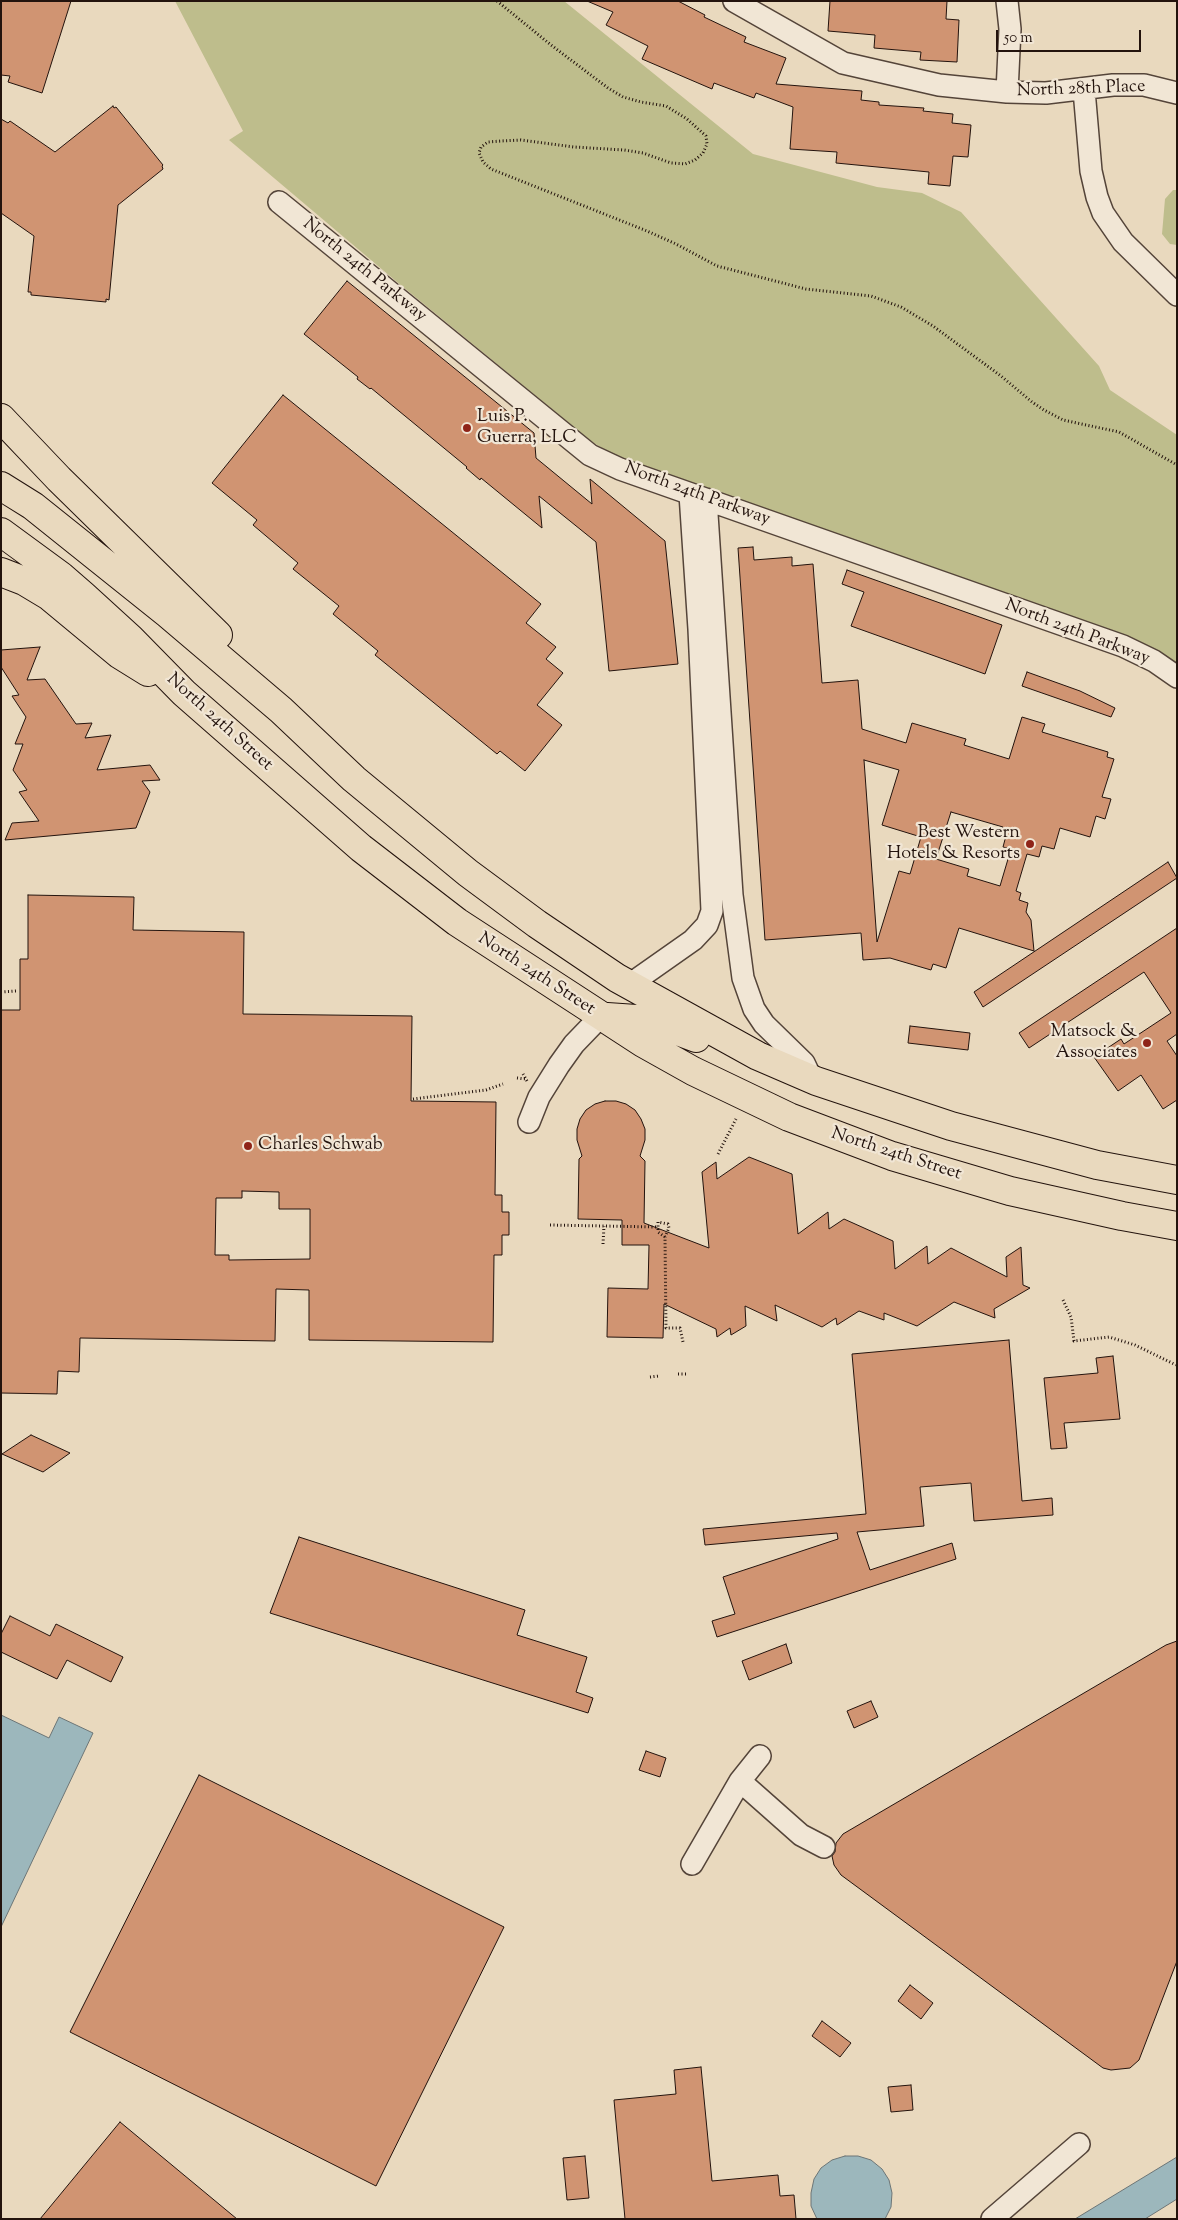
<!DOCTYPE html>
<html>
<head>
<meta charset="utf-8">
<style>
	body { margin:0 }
	#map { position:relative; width:1178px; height:2220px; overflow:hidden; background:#e9d9be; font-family:"Sorts Mill Goudy",serif }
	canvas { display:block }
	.frame { position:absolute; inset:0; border:2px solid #23130d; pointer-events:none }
	.scale { position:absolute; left:996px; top:30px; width:145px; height:22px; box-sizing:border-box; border:2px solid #23130d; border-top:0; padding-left:6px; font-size:15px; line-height:18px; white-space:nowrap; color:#23130d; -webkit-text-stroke:4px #f1e6d5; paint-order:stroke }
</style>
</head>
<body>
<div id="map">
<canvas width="1178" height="2220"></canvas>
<div class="frame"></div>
<div class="scale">50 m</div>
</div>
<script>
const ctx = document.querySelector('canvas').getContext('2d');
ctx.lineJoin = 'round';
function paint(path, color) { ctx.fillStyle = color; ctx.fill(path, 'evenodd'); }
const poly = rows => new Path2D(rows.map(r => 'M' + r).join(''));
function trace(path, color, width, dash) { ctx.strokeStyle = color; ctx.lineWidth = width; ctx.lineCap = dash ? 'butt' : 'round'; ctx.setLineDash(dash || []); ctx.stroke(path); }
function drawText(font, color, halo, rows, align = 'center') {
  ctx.font = font + ' "Sorts Mill Goudy",serif'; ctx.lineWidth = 4.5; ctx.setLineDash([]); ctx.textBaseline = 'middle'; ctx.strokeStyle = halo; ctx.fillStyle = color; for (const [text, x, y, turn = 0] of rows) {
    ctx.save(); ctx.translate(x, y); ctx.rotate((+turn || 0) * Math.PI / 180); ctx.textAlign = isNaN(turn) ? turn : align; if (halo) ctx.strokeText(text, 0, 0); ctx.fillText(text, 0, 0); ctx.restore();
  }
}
paint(poly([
	[175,1,564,1,753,154,877,187,922,193,961,212,1099,366,1110,390,1177,435,1177,664,1048,608,821,528,707,491,621,460,608,452,591,441,397,282,229,140,243,131],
	[1173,190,1177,190,1177,245,1170,244,1162,234,1165,199]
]), '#bebd8c');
const water = poly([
	[1,1715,49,1738,59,1717,93,1733,1,1927,1,1715],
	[845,2156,858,2156,871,2160,882,2169,889,2180,892,2193,891,2207,885,2219,817,2219,811,2206,811,2193,814,2179,821,2168,832,2160,845,2156],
	[1177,2157,1177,2199,1145,2219,1075,2219,1177,2157]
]);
paint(water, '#9cb7bc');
trace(water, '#6c7576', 1);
const building = poly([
	[1,1,71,1,42,93,8,82,10,76,1,75,1,1],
	[587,1,678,1,705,15,704,17,746,37,744,42,786,58,776,84,862,91,861,100,879,102,879,105,924,108,923,111,953,114,952,123,971,125,968,157,953,156,950,186,928,184,929,172,836,163,837,152,790,149,793,107,756,93,754,98,714,83,712,89,642,59,648,46,606,25,613,12,587,1],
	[830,1,947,1,946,19,959,20,957,62,920,60,921,52,874,48,875,35,828,31,830,1],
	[113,106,114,108,116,107,163,165,162,166,163,169,118,205,109,300,106,299,106,302,31,295,31,292,28,292,34,236,1,213,1,119,8,123,10,121,55,152,113,106],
	[347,281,534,433,536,458,592,504,590,479,665,541,678,664,609,671,596,542,539,496,542,528,481,478,480,480,466,468,467,467,371,388,370,389,357,379,358,377,304,334,347,281],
	[283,395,541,604,526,623,556,647,546,659,563,673,537,705,562,725,525,771,500,751,497,754,375,655,378,651,333,614,339,606,293,569,298,563,253,525,257,520,212,483,283,395],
	[753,547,754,560,792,557,792,566,813,564,822,683,858,680,862,729,906,743,912,723,966,739,964,745,1009,759,1022,717,1045,724,1042,732,1108,752,1107,757,1114,759,1102,797,1111,799,1105,819,1096,816,1090,837,1060,828,1054,849,1042,846,1039,857,1027,854,1016,891,1021,893,1019,900,1028,903,1026,912,1031,920,1034,951,959,928,946,968,933,964,931,970,890,958,863,960,861,933,765,940,738,548,753,547],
	[864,760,899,770,882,825,921,837,910,874,899,871,877,942,864,760],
	[951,812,1003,827,1002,831,1007,832,1003,847,1011,849,1000,886,967,876,969,869,936,859,951,812],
	[847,570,1002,625,985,674,851,626,864,592,842,584,847,570],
	[40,647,27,680,45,679,76,724,92,723,85,738,111,735,97,770,150,765,160,780,142,781,150,792,136,828,5,840,12,823,39,821,19,792,27,790,13,770,23,744,15,744,26,717,12,696,19,695,1,667,1,650,40,647],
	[1027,672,1080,691,1115,708,1111,717,1022,686,1027,672],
	[1168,862,1177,878,983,1007,974,992,1168,862],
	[28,895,134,897,133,930,244,932,243,1014,412,1016,411,1101,496,1102,495,1195,502,1195,502,1212,509,1212,509,1235,502,1235,502,1255,494,1255,493,1342,309,1340,309,1290,276,1289,275,1341,80,1338,79,1372,58,1371,57,1394,1,1393,1,1010,20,1010,20,959,28,959,28,895],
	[242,1191,279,1192,279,1209,310,1209,310,1259,229,1260,229,1255,215,1255,216,1198,242,1198,242,1191],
	[1177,928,1177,1034,1167,1041,1177,1056,1177,1100,1163,1109,1141,1075,1118,1091,1094,1057,1121,1039,1124,1044,1171,1013,1144,972,1029,1048,1019,1033,1177,928],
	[910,1026,970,1033,968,1050,908,1043,910,1026],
	[605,1101,616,1101,626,1104,635,1110,641,1119,645,1129,645,1140,640,1156,645,1161,644,1223,709,1248,702,1172,716,1162,717,1179,749,1157,792,1174,798,1234,828,1212,829,1229,844,1219,893,1241,895,1269,927,1246,928,1264,951,1248,1007,1277,1006,1257,1021,1247,1023,1285,1030,1288,994,1309,995,1318,954,1302,917,1326,884,1313,884,1320,859,1311,837,1325,836,1318,822,1327,775,1305,777,1321,745,1306,746,1326,731,1335,730,1328,717,1337,716,1329,664,1304,663,1338,607,1337,608,1288,648,1289,649,1245,622,1245,622,1220,578,1219,579,1159,582,1156,577,1140,577,1129,580,1119,586,1110,595,1104,605,1101],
	[1009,1340,1022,1501,1052,1498,1053,1515,974,1521,971,1483,920,1487,924,1526,857,1532,870,1570,952,1543,956,1559,717,1637,712,1621,735,1614,723,1577,838,1539,837,1533,705,1545,703,1529,866,1514,852,1354,1009,1340],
	[1113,1356,1120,1419,1064,1423,1067,1448,1051,1449,1044,1378,1098,1373,1096,1358,1113,1356],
	[31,1435,70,1453,43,1472,2,1454,31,1435],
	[299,1537,525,1610,517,1635,587,1657,576,1692,593,1698,588,1713,270,1613,299,1537],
	[10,1616,50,1636,56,1624,123,1657,111,1682,67,1660,57,1679,1,1652,1,1634,10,1616],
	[1177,1641,1177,1961,1139,2060,1130,2068,1111,2070,1103,2068,841,1875,834,1865,832,1856,835,1852,836,1843,843,1834,1166,1645,1177,1641],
	[786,1644,792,1663,749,1680,742,1661,786,1644],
	[871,1701,878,1717,854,1728,847,1711,871,1701],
	[646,1751,666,1758,660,1777,639,1770,646,1751],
	[199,1775,504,1927,376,2186,70,2032,199,1775],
	[910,1985,933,2003,921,2019,898,2001,910,1985],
	[822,2021,851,2043,840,2057,812,2036,822,2021],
	[701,2067,712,2181,778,2175,780,2196,794,2195,796,2219,625,2219,614,2100,676,2094,674,2070,701,2067],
	[911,2085,913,2110,891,2112,888,2087,911,2085],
	[120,2122,237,2219,40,2219,120,2122],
	[585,2156,589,2198,567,2200,563,2158,585,2156]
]);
paint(building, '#d09472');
trace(building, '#23130d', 1);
const minor = poly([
	[734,1,843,63,939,85,1007,92,1046,93,1113,85,1144,85,1177,93],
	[1007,1,1010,29,1007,92],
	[1084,90,1091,171,1097,197,1103,213,1123,242,1177,295],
	[279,202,590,455,620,469,1123,646,1154,661,1177,677],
	[706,499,732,895,743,978,754,1009,764,1024,804,1063,812,1080],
	[629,985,693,940,707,925,712,911,699,629,690,494],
	[529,1122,539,1097,559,1065,574,1044,600,1017],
	[740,1781,801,1835,824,1847],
	[692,1864,740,1781,760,1756],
	[992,2219,1079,2144]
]);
const major = poly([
	[1,418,59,479,218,635],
	[1,486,33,506,168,614,281,710,354,779,468,873,537,924,617,978,758,1056,816,1081,951,1126,1097,1165,1177,1180],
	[1,532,61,576,84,596,130,638,184,693,361,848,457,922,643,1043,693,1071,789,1117,892,1156,1010,1191,1122,1216,1177,1226],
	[1,572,24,581,49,596,119,654,148,672],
	[607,1017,636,1019,664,1026,696,1038]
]);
trace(minor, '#544439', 24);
trace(major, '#23130d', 30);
trace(poly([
	[497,1,551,45,608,88,623,97,641,102,666,106,687,119,706,136,707,144,703,153,695,160,685,164,671,163,643,153,624,150,574,147,521,140,501,141,488,142,481,147,479,153,483,162,491,169,647,231,676,244,717,266,806,289,871,296,901,307,933,326,1001,376,1032,402,1044,410,1063,420,1119,432,1177,465],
	[1,992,16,991],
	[523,1074,527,1081],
	[517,1078,526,1079],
	[413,1099,486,1090,503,1084],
	[718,1154,736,1119],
	[550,1225,657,1227],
	[665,1237,658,1232,658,1222,668,1224,669,1228,665,1237,666,1328,680,1328,683,1342],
	[603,1244,604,1226],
	[1063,1300,1071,1317,1074,1341,1109,1337,1135,1345,1176,1365],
	[678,1374,686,1374],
	[650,1377,659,1376]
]), '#23130d', 3, [1, 2.5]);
trace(minor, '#f1e6d5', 21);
trace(major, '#e9d9be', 28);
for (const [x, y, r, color] of [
	[467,428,5,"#8f2418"],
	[1030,844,5,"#8f2418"],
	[1147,1043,5,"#8f2418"],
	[248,1146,5,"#8f2418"]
]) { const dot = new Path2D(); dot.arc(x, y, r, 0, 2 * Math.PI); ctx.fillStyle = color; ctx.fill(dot); trace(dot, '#f1e6d5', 2); }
drawText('18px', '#23130d', '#f1e6d5', [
	["North 28th Place",1081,90,-2],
	["North 24th Parkway",364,271,39],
	["North 24th Parkway",697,495,20],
	["North 24th Parkway",1077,633,21],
	["North 24th Street",219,723,42],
	["North 24th Street",536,975,33],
	["North 24th Street",896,1155,18]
]);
drawText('18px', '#23130d', '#f1e6d5', [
	["Luis P.",477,418],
	["Guerra, LLC",477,439],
	["Best Western",1020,834,"right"],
	["Hotels & Resorts",1020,855,"right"],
	["Matsock &",1137,1033,"right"],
	["Associates",1137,1054,"right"],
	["Charles Schwab",258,1146]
], 'left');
</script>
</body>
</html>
